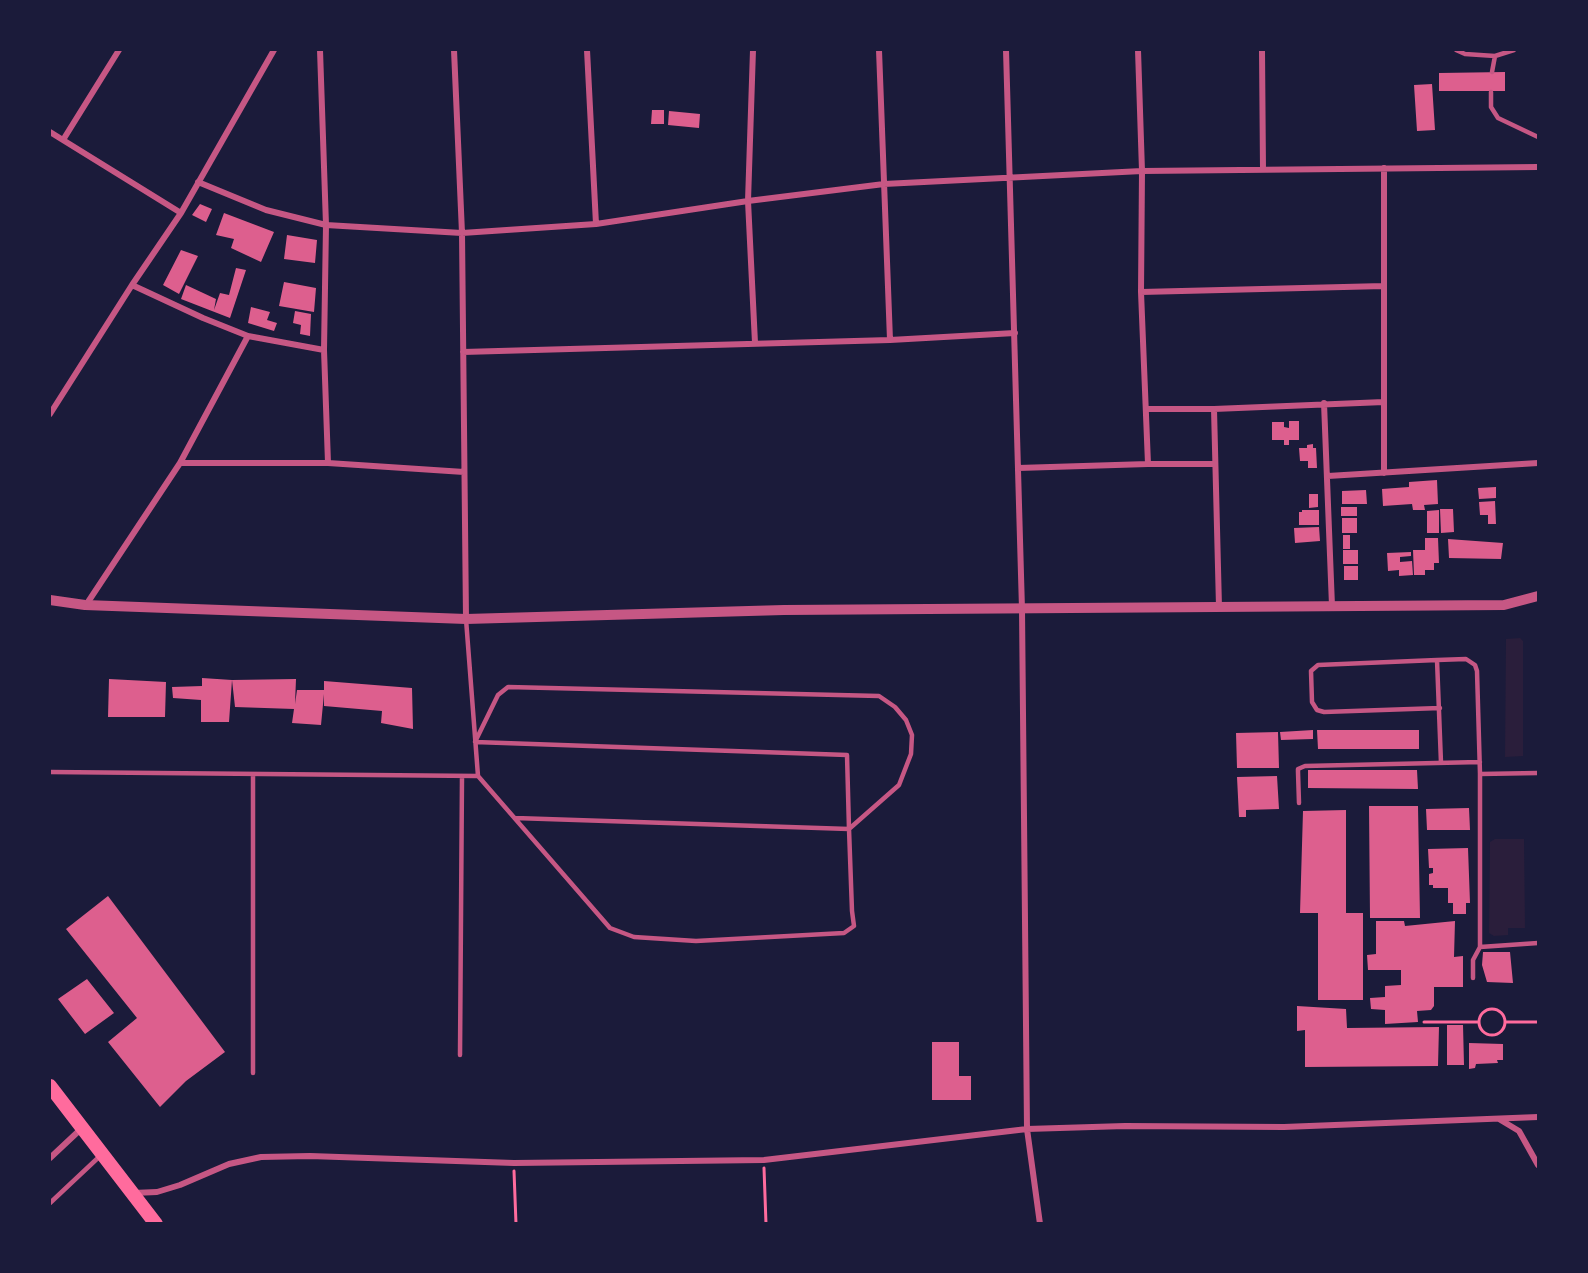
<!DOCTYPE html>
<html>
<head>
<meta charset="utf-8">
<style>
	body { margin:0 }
	#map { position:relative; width:1588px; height:1273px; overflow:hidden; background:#1b1b3a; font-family:Lora,serif }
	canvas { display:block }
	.frame { position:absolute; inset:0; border:51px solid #1b1b3a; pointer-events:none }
</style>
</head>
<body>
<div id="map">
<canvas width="1588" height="1273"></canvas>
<div class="frame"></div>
</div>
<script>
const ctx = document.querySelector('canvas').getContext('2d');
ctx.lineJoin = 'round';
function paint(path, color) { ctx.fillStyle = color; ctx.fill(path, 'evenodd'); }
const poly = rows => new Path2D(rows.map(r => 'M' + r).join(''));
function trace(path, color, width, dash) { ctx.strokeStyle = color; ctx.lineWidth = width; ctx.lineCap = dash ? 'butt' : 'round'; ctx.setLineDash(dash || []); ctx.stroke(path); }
paint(poly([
	[1520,638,1523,641,1523,756,1505,757,1506,639],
	[1495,839,1524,839,1525,928,1508,928,1508,935,1494,936,1489,933,1490,842]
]), '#2a1e3b');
paint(poly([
	[1505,72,1505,91,1439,91,1439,73],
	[1432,84,1435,130,1417,131,1414,85],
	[652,110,664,110,664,124,651,124],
	[669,111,700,114,699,128,668,125],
	[200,204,212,209,206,222,192,215],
	[224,213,274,232,261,262,231,248,234,239,216,235],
	[287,235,317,240,315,263,284,259],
	[181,250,198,256,179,294,163,285],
	[236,268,246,270,230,318,181,299,186,285,216,299,214,310,220,293,229,295],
	[284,282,316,288,314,312,279,306],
	[251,307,270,312,267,320,277,323,274,331,248,323],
	[295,311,311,314,310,336,300,334,301,325,293,323],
	[1289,421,1299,421,1299,440,1289,440,1289,445,1284,445,1284,440,1272,440,1272,422,1284,422,1284,427,1289,428],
	[1313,444,1313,448,1316,448,1317,468,1308,468,1308,461,1300,461,1299,448,1307,448,1307,445],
	[1437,480,1438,504,1424,505,1425,510,1413,510,1412,504,1383,506,1382,489,1409,487,1409,482],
	[1496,487,1496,498,1479,499,1478,488],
	[1366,490,1367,504,1342,504,1342,491],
	[1309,494,1318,494,1318,507,1309,508],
	[1495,501,1496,524,1488,524,1488,515,1480,515,1479,502],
	[1341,507,1357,507,1357,516,1341,516],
	[1440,509,1453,509,1454,532,1441,533],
	[1302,510,1319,510,1319,525,1299,525,1299,512,1302,512],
	[1439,510,1439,533,1427,533,1427,511],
	[1342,518,1357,518,1357,533,1342,533],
	[1319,527,1320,541,1295,543,1294,528],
	[1343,535,1350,535,1350,549,1343,549],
	[1425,538,1438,538,1439,563,1434,563,1434,570,1425,570,1425,575,1414,575,1413,550,1425,550],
	[1448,539,1503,543,1501,559,1449,558],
	[1343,550,1358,550,1358,564,1343,564],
	[1411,552,1411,556,1400,557,1400,562,1412,561,1413,575,1399,576,1399,570,1388,571,1387,553],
	[1344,566,1358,566,1358,580,1344,580],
	[202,678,232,680,229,722,201,722,201,700,173,698,172,687,202,686],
	[109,679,166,682,165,717,108,717],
	[296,679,295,704,297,690,324,690,324,681,412,688,413,729,381,723,382,711,324,706,324,694,321,725,292,723,294,709,235,707,232,680],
	[1313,730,1313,739,1281,740,1280,732],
	[1317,730,1419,730,1419,749,1318,749],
	[1278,732,1279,768,1237,768,1236,733],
	[1308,770,1417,770,1418,789,1308,788],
	[1277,776,1279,809,1246,810,1246,817,1239,817,1237,777],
	[1369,806,1418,806,1420,918,1370,918],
	[1469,808,1470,830,1427,830,1426,809],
	[1346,810,1346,913,1363,913,1363,1000,1318,1000,1318,913,1300,913,1303,811],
	[1468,848,1470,903,1466,903,1466,914,1453,914,1453,903,1448,903,1448,888,1433,888,1433,885,1429,885,1429,874,1433,873,1433,868,1429,868,1428,849],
	[108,896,225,1052,186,1081,160,1107,108,1042,137,1018,66,929],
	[1376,921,1404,921,1405,926,1455,921,1454,957,1463,956,1463,987,1434,987,1434,1006,1431,1010,1417,1011,1418,1022,1385,1024,1385,1010,1371,1009,1370,998,1385,997,1385,986,1401,985,1401,970,1368,970,1367,955,1376,954],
	[1483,952,1510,952,1513,983,1487,982,1482,965],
	[87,979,114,1013,85,1034,58,999],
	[1297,1006,1346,1009,1347,1028,1439,1027,1438,1066,1305,1067,1305,1030,1297,1031],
	[1447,1025,1463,1025,1464,1065,1447,1065],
	[932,1042,959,1042,959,1076,971,1076,971,1100,932,1100],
	[1469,1043,1503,1044,1503,1060,1497,1060,1498,1063,1476,1064,1475,1068,1469,1069]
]), '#dd5f8e');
trace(poly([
	'1479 1022a13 13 0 1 1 26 0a13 13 0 1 1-26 0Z',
	[1424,1022,1479,1022],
	[1505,1022,1538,1022],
	[764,1168,766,1224],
	[514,1171,516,1224]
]), '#ff6b9d', 3);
trace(poly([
	[1456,50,1465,54,1495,56],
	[1492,72,1495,56,1514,50],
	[1491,92,1491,107,1498,118,1538,137],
	[466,619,478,776,610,928,634,937,696,941,844,933,854,926,852,911,849,829,847,755,475,742,498,695,508,687,879,696,895,707,906,720,912,735,911,754,899,785,849,829,515,818],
	[1437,660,1441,763],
	[1440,708,1324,712,1317,710,1312,702,1311,671,1318,665,1437,660,1466,659,1475,665,1477,671,1480,774,1480,947],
	[50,772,478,776],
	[253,774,253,1073],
	[1480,774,1538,773],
	[1299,803,1298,772,1298,769,1305,766,1480,762],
	[1473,978,1473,960,1480,947,1538,943],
	[460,1055,462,776],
	[50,1203,100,1156]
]), '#c65784', 4.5);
trace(poly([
	[320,50,326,225,324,350,328,463],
	[454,50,462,233,466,619],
	[587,50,596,224],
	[753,50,748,201,755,343],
	[879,50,890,340],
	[1006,50,1022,609,1027,1129,1040,1224],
	[1138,50,1142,171,1141,292,1148,464],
	[1262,50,1263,170],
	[50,132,181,213],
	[63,140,119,50],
	[198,182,266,210,326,225,462,233,596,224,748,201,884,184,1142,171,1538,167],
	[132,285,203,318,248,336,324,350],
	[1141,292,1384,286],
	[463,352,890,340,1015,333],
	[1324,403,1332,606],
	[1147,409,1214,409,1384,402],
	[1214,409,1219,607],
	[50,414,132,285,181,213,274,50],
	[180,463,328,463,464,472],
	[1018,468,1148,464,1215,464],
	[1384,473,1384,168],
	[1328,476,1538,463],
	[86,605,180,463,248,336],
	[1499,1119,1519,1131,1538,1165],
	[50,1158,82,1128],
	[133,1193,157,1192,180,1185,229,1164,261,1157,310,1156,514,1163,764,1160,1027,1129,1125,1126,1284,1127,1538,1117]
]), '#c65784', 6);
trace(poly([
	[50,600,85,605,466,619,784,610,1504,605,1538,596]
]), '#c65784', 10);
trace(poly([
	[50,1086,156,1224]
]), '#ff6b9d', 14);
</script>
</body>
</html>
